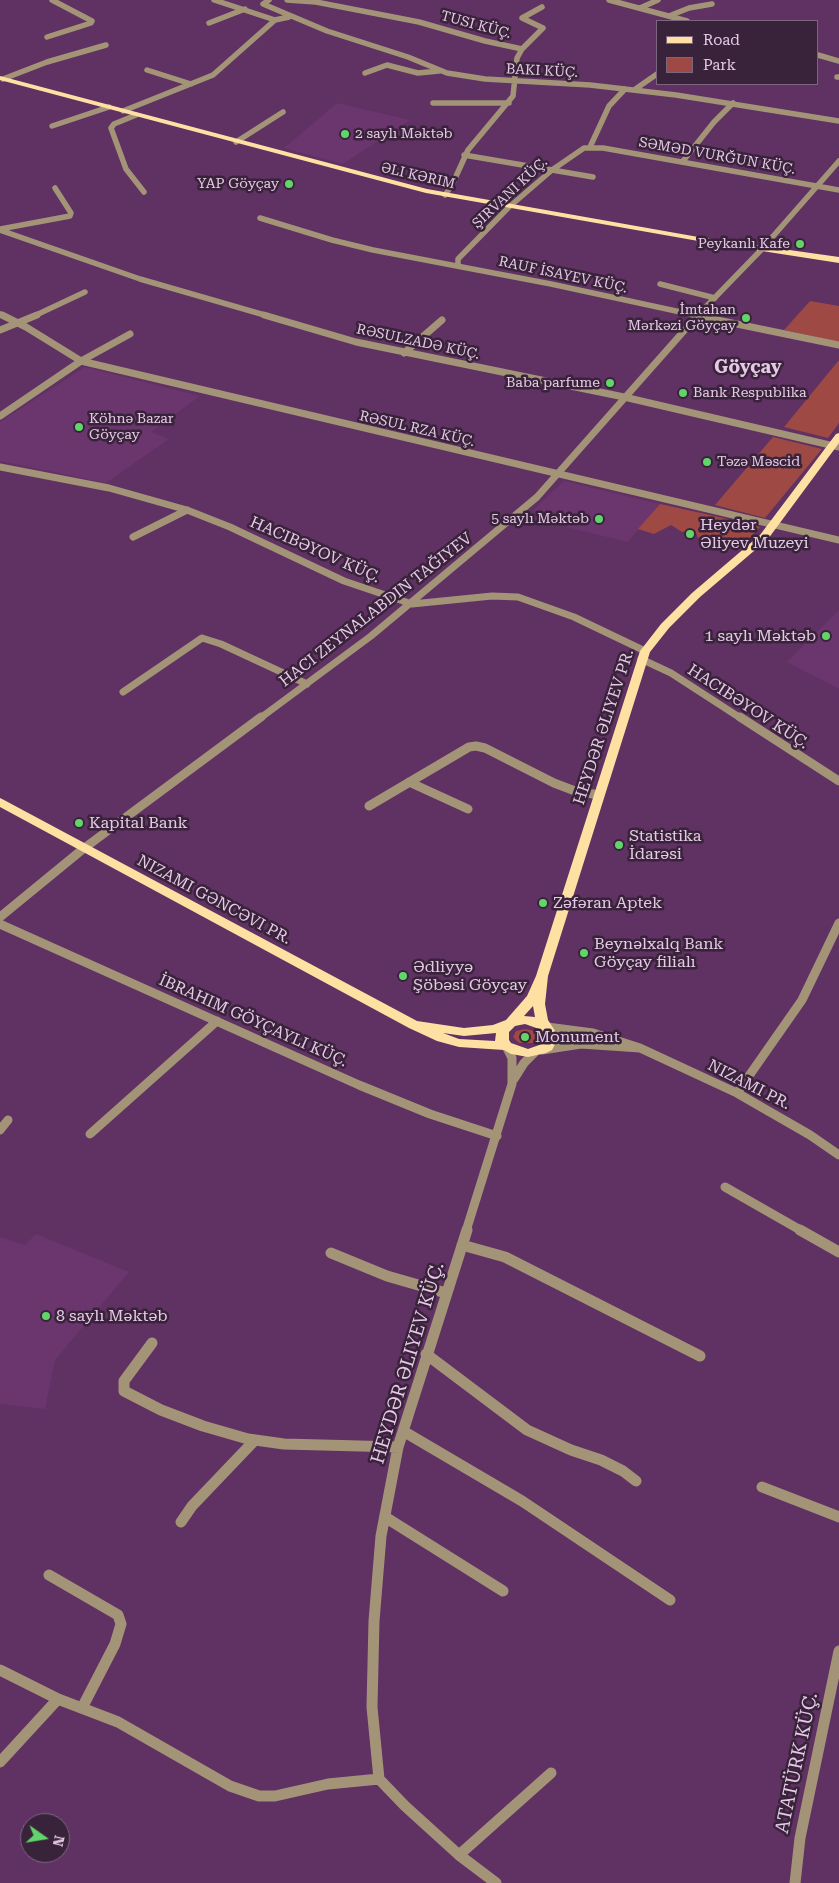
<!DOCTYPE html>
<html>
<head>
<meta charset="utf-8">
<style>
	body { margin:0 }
	#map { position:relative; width:839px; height:1883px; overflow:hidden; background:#603163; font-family:"Roboto Serif",serif }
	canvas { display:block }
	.legend { position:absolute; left:656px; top:20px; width:162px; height:65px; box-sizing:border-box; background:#39233a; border:1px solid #7e657f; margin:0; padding:6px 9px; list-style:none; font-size:15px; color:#e5c9e6 }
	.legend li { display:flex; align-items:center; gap:10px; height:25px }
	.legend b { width:25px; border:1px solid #7e657f }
	.north { position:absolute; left:20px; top:1813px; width:50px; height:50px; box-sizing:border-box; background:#39233a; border:1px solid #7e657f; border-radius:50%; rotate:103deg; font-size:14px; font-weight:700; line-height:20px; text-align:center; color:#e5c9e6 }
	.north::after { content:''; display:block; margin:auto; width:18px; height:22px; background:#61d46a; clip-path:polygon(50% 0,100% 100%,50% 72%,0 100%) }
</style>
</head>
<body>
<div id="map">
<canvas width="839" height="1883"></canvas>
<ul class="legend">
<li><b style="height:6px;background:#fee0a3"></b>Road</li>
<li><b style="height:14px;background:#9f4945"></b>Park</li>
</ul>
<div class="north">N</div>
</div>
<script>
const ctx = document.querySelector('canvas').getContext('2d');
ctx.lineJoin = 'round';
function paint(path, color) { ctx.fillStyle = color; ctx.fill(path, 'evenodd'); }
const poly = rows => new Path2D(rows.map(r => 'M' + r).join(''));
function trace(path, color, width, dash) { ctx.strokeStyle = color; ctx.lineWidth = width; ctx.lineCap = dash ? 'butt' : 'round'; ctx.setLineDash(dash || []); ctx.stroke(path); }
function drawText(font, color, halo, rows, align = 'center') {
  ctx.font = font + ' "Roboto Serif",serif'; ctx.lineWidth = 5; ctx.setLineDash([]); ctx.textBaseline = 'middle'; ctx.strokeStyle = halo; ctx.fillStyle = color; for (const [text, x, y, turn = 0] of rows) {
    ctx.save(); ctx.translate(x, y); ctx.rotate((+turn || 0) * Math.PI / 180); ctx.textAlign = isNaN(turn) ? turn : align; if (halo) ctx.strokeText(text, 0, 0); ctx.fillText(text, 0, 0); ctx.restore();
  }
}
paint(poly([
	[337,103,410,120,343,164,284,148],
	[85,367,200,396,151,432,169,439,106,483,0,461,0,422],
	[564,481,660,504,628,542,570,528,533,510],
	[839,610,839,689,787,662],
	[36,1234,129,1272,55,1360,45,1409,0,1404,0,1237,25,1245]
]), '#6b356e');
paint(poly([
	[810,301,839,306,839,342,784,330],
	[839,360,839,423,828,438,784,427],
	[773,437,822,449,765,518,715,505],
	[660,504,710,515,760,527,739,550,723,546,716,535,698,538,695,530,682,532,671,525,654,534,638,529],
	[525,1029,535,1031,537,1034,536,1041,533,1043,519,1043,513,1037,516,1031]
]), '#9f4945');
trace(poly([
	[214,0,275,20],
	[269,0,263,4,327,31,408,57,447,73,485,79,590,85,676,95,839,121],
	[287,0,316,2,419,22,485,41,522,49,517,58,513,96,468,150,452,185,445,195],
	[609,0,687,21],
	[640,8,658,0],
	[669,16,689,8,712,4],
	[209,23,245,9],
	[47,37,91,23,92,21,52,0],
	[522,49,543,28,522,18,542,7],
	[818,55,839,61],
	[147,70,191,84],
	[365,73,387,65,418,73,439,71],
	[837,77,839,77],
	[3,79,47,62,106,45],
	[634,90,657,74],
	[433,103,509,103],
	[123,111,213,75,275,20,289,17],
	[136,115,114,124,111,128,126,169,144,192],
	[52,126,109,107],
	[236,142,283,112],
	[590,147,609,106,625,89],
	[464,155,593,177],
	[683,161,714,122,733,103],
	[260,218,332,240,373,250,551,284,699,316],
	[0,229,70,216,71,213,55,188],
	[0,230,140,279,268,316],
	[458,266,458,259,509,207,552,170,584,148,603,148,839,190],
	[660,284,715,298],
	[0,314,5,316],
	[34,316,85,292],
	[697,316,761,250,839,161]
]), '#a39477', 5.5);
trace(poly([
	[2,315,26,327,81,361,839,540],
	[264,315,356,342,624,397,839,447],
	[693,315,839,345],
	[0,330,37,315],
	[404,353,442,320],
	[0,416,81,361,130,334],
	[0,467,109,488,187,510,230,527,344,581,412,604,492,596,518,597,574,617,645,651],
	[133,537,187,510],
	[641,659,671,673,742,719],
	[123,692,202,638,221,644,307,684],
	[259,719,371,636,537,497,698,315]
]), '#a39477', 7);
trace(poly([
	[740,717,839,781],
	[409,782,468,809],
	[369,806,469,747,476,746,485,748,554,783,575,791,599,795],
	[0,917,83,849,261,717],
	[0,924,359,1085,430,1114,497,1136],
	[640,1048,737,1093,810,1135,839,1155],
	[542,1050,581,1044,640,1048,593,1033,547,1027],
	[514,1079,524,1063,535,1052],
	[737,1093,802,1000,839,923],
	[0,1130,8,1120],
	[90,1134,217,1021],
	[725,1187,802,1231],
	[466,1231,512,1084,512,1058,506,1046]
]), '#a39477', 9);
trace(poly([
	[800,1230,839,1252],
	[462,1245,505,1257,700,1356],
	[331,1253,387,1276,446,1293],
	[152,1343,124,1381,124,1391,161,1410,203,1426,248,1439,284,1444,398,1447],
	[426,1354,527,1430,571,1450,601,1460,623,1471,636,1481],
	[403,1431,522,1501,670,1600],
	[762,1487,839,1517],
	[385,1517,503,1591],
	[181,1522,192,1506,255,1440],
	[49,1575,118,1615,121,1624,115,1644,82,1708],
	[0,1670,58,1699,118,1722,230,1786,259,1796,275,1796,328,1784,379,1779,405,1806,459,1855,496,1883],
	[0,1762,58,1699],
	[379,1779,372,1707,374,1621,381,1536,398,1447,467,1230],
	[459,1855,551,1773],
	[795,1883,800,1838,839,1651]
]), '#a39477', 11);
paint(poly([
	[0,76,427,189,704,238,839,257,839,263,704,242,426,193,0,80,0,76],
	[839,433,839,443,768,539,700,597,669,628,650,652,548,976,545,1004,548,1020,559,1037,552,1050,546,1053,528,1057,511,1054,504,1050,459,1047,437,1041,409,1028,0,807,0,798,4,800,417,1021,464,1028,493,1025,506,1020,527,996,536,976,640,651,661,624,692,593,760,535,836,434,839,433],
	[533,1006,535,1017,524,1016,533,1006],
	[525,1024,542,1030,545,1037,542,1044,528,1049,511,1043,509,1040,509,1032,515,1026,525,1024],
	[443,1033,464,1036,496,1033,495,1041,459,1039,443,1033]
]), '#fee0a3');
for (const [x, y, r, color] of [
	[345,134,5,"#61d46a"],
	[289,184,5,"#61d46a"],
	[800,244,5,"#61d46a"],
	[746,318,5,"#61d46a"],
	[610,383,5,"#61d46a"],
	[683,393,5,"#61d46a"],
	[79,427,5,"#61d46a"],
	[707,462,5,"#61d46a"],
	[599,519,5,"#61d46a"],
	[690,534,5,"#61d46a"],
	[826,636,5,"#61d46a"],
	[79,823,5,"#61d46a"],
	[619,845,5,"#61d46a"],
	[543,903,5,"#61d46a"],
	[584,953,5,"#61d46a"],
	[403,976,5,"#61d46a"],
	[525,1037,5,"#61d46a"],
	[46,1316,5,"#61d46a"]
]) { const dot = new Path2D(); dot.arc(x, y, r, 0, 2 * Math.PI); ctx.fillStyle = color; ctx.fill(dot); trace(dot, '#39233a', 2); }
drawText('14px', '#e5c9e6', '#39233a', [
	["TUSI KÜÇ.",476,25,15],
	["BAKI KÜÇ.",542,71,3],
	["SƏMƏD VURĞUN KÜÇ.",717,156,10],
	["ƏLI KƏRIM",418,176,13],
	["ŞIRVANI KÜÇ.",510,193,-43],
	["RAUF İSAYEV KÜÇ.",563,275,12],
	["RƏSULZADƏ KÜÇ.",418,342,12],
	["RƏSUL RZA KÜÇ.",417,429,13]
]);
drawText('14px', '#e5c9e6', '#39233a', [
	["2 saylı Məktəb",355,134,"left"],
	["YAP Göyçay",279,184],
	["Peykanlı Kafe",790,244],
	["İmtahan",736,310],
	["Mərkəzi Göyçay",736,326],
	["Baba parfume",600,383],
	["Bank Respublika",693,393,"left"],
	["Köhnə Bazar",89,419,"left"],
	["Göyçay",89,435,"left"],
	["Təzə Məscid",717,462,"left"],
	["5 saylı Məktəb",589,519]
], 'right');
drawText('16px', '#e5c9e6', '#39233a', [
	["Heydər",700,525],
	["Əliyev Muzeyi",700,543],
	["1 saylı Məktəb",816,636,"right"],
	["Kapital Bank",89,823],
	["Statistika",629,836],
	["İdarəsi",629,854],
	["Zəfəran Aptek",553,903],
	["Beynəlxalq Bank",594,944],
	["Göyçay filialı",594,962],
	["Ədliyyə",413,967],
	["Şöbəsi Göyçay",413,985],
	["Monument",535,1037],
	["8 saylı Məktəb",56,1316]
], 'left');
drawText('16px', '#e5c9e6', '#39233a', [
	["HACIBƏYOV KÜÇ.",315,550,24],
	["HACI ZEYNALABDIN TAĞIYEV",376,610,-38],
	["HACIBƏYOV KÜÇ.",748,707,33],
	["HEYDƏR ƏLIYEV PR.",604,727,-72],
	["NIZAMI GƏNCƏVI PR.",214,900,28],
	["İBRAHIM GÖYÇAYLI KÜÇ.",253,1021,24],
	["NIZAMI PR.",749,1085,27]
]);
drawText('bold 18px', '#e5c9e6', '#39233a', [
	["Göyçay",748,368]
]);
drawText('19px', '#e5c9e6', '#39233a', [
	["HEYDƏR ƏLIYEV KÜÇ.",408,1363,-73],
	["ATATÜRK KÜÇ.",797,1763,-78]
]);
</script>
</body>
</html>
